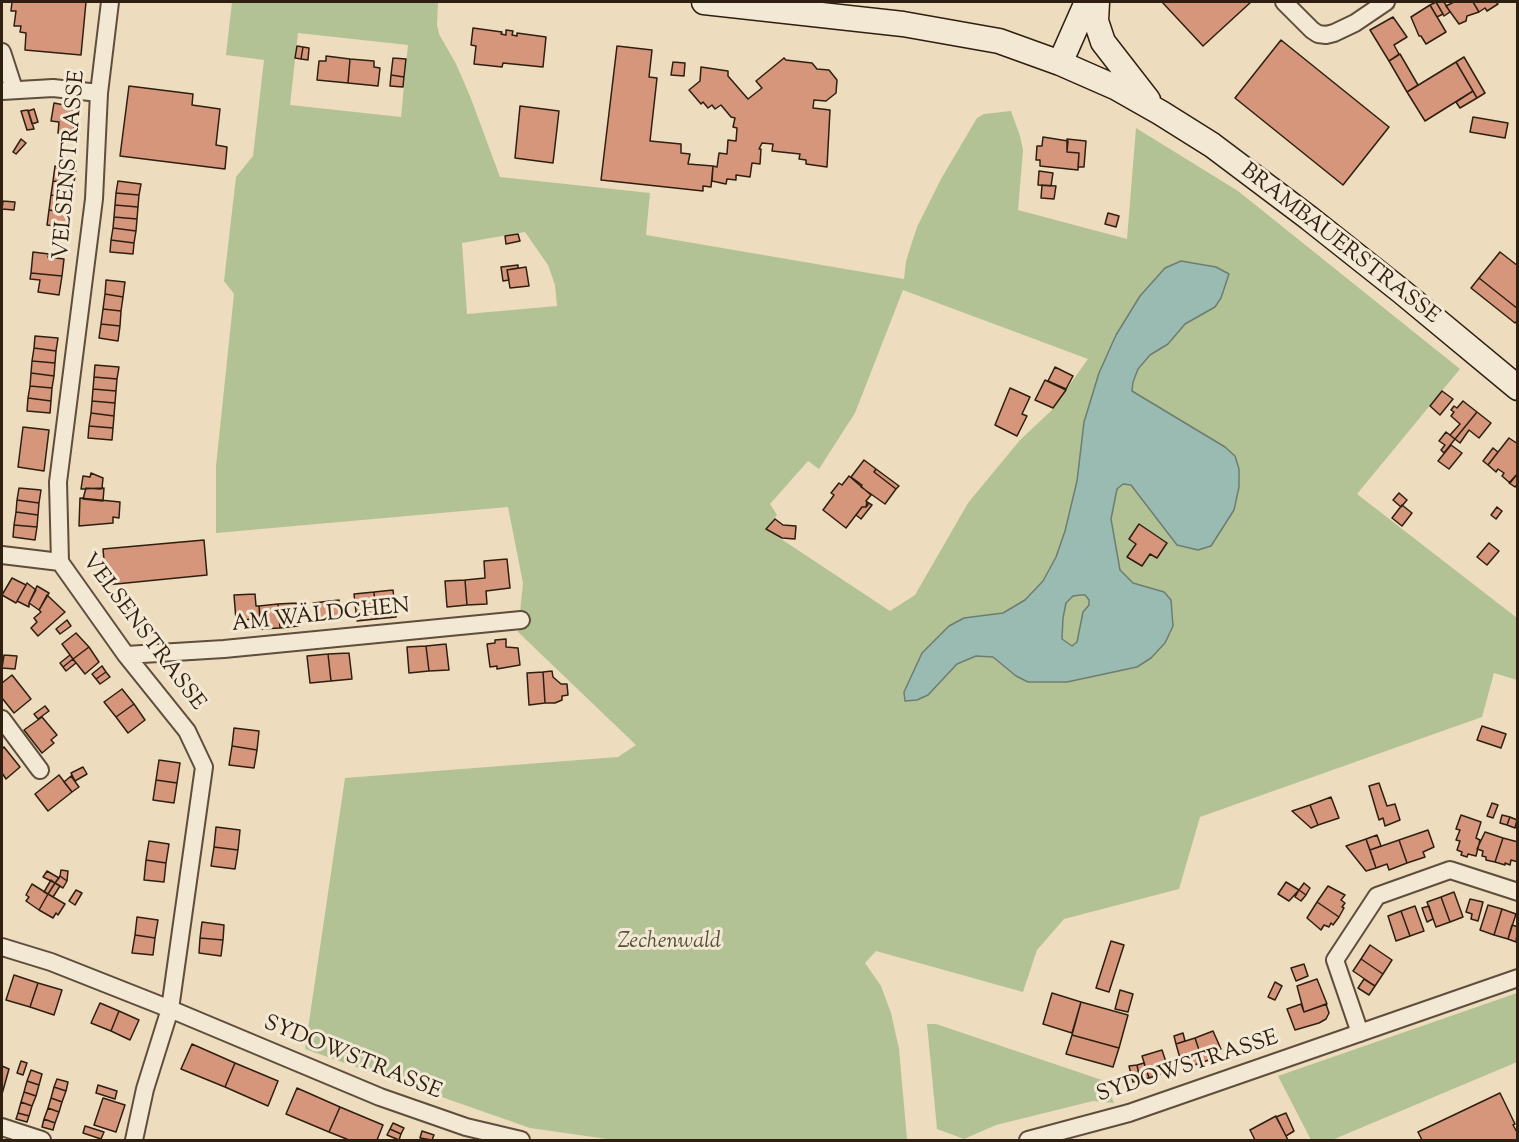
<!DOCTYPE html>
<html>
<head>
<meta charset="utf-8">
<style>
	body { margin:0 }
	#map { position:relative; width:1519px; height:1142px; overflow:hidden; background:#eddcbd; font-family:"Sorts Mill Goudy",serif }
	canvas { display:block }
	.frame { position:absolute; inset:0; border:3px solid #2e1f10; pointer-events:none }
</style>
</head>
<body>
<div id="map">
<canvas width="1519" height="1142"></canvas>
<div class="frame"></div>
</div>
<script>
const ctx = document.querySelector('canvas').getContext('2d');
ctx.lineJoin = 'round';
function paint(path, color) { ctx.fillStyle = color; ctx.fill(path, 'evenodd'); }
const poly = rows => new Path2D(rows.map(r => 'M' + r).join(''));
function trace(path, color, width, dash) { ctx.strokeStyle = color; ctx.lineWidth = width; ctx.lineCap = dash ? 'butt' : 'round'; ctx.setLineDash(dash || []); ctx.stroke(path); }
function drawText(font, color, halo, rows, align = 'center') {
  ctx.font = font + ' "Sorts Mill Goudy",serif'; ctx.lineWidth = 6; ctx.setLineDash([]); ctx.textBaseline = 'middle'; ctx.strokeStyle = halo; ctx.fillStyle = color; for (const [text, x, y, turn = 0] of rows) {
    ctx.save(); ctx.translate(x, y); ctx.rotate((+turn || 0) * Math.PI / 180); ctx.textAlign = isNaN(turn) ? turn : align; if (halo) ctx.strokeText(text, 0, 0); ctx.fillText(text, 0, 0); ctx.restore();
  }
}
paint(poly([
	[232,2,438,2,437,25,439,34,456,64,470,96,500,177,650,193,646,235,904,279,906,261,917,227,941,179,977,118,984,114,1011,111,1020,136,1023,150,1018,210,1127,239,1136,128,1238,191,1460,369,1357,494,1517,618,1517,680,1494,673,1482,717,1200,817,1179,889,1064,919,1037,950,1023,992,876,951,865,963,881,986,891,1013,899,1049,907,1139,904,1140,614,1140,530,1128,305,1049,345,778,618,757,636,745,518,632,523,583,508,507,216,533,216,466,234,294,224,281,236,177,253,156,264,60,226,55],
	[298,33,408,45,401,117,290,105],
	[525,232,548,265,555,285,557,306,467,314,462,243],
	[1181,261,1216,267,1229,274,1221,298,1215,307,1185,324,1168,344,1150,355,1138,369,1133,382,1132,391,1225,447,1177,545,1131,485,1123,484,1117,489,1111,519,1120,570,1133,583,1164,592,1028,682,1016,676,993,657,976,656,957,664,964,618,1003,613,1025,600,1043,581,1056,557,1065,531,1077,481],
	[903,290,1088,359,1051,411,1020,440,968,503,915,595,890,611,766,529,777,515,770,504,808,461,819,469,855,413],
	[1081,595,1085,595,1089,600,1089,606,1083,613,1077,642,1072,646,1062,639,1063,618,1066,603,1073,596],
	[1517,993,1517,1062,1332,1140,1311,1140,1278,1076],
	[927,1024,936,1024,1105,1081,1114,1103,1093,1101,996,1125,964,1139,937,1129]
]), '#b3c295');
const water = poly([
	[1181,261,1216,267,1229,274,1221,298,1215,307,1185,324,1168,344,1150,355,1138,369,1133,382,1132,391,1225,447,1235,456,1239,469,1239,487,1234,510,1211,546,1198,550,1177,545,1131,485,1123,484,1117,489,1111,519,1120,570,1133,583,1164,592,1171,600,1173,626,1165,643,1151,658,1137,667,1067,682,1028,682,1016,676,993,657,976,656,957,664,928,695,917,700,905,701,904,692,922,653,949,626,964,618,1003,613,1025,600,1043,581,1056,557,1065,531,1077,481,1084,422,1099,373,1116,335,1140,296,1165,268,1181,261],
	[1081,595,1085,595,1089,600,1089,605,1083,612,1077,642,1072,646,1062,639,1063,618,1066,603,1073,596,1081,595]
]);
paint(water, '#99bbb2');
trace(water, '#6e7d71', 1.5);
const building = poly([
	[12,2,86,2,81,55,25,50,26,33,20,32,21,26,14,26,16,11,11,11,12,2],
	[1162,2,1251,2,1203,46,1162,2],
	[1436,2,1443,14,1437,17,1430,5,1436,2],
	[1436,2,1444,2,1450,12,1444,16,1436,2],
	[1454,2,1473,2,1479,12,1467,16,1466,21,1459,24,1446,6,1454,2],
	[1473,2,1496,2,1498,4,1487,11,1485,8,1479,12,1473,2],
	[1430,5,1446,32,1426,44,1421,36,1419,36,1411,17,1430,5],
	[1393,17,1407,37,1394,45,1399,54,1389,61,1370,30,1393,17],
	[473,28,502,32,501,34,506,35,506,30,513,31,512,35,517,36,517,33,546,37,543,67,503,63,502,67,474,64,476,46,471,45,473,28],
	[1281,40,1389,127,1343,185,1235,98,1281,40],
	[297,46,303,47,301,59,295,58,297,46],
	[617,46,652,50,649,77,657,78,650,141,681,144,681,153,690,154,688,164,713,166,711,187,703,186,703,191,601,180,617,46],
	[303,47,309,48,308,60,301,59,303,47],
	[1400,54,1418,85,1407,92,1389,61,1400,54],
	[326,56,350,59,348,83,317,80,319,61,326,61,326,56],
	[1464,57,1485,93,1477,98,1456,62,1464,57],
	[393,58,406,59,404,77,391,75,393,58],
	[784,58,786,60,812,63,817,69,829,70,837,80,836,93,826,101,814,100,813,108,830,110,827,167,806,164,806,160,799,159,800,154,772,151,773,144,762,143,759,149,761,149,760,164,752,163,750,177,736,175,736,180,727,179,726,184,712,181,713,166,717,167,719,153,727,154,728,140,736,141,737,128,733,127,735,118,731,117,721,105,715,109,712,105,708,108,703,102,701,104,689,90,700,81,701,67,728,71,728,76,748,99,762,88,756,81,784,58],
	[350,59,374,61,374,67,380,68,378,86,348,83,350,59],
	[673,62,685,63,684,76,671,75,673,62],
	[1456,62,1473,91,1425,121,1407,92,1456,62],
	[391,75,404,77,403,87,390,86,391,75],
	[129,86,193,94,192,105,220,109,216,145,227,147,225,169,120,156,129,86],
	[1473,91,1477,98,1460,108,1456,102,1473,91],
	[54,103,74,107,73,112,76,112,73,135,58,133,59,122,51,121,54,103],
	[520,106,559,111,553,163,515,158,520,106],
	[34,109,38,122,32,124,28,111,34,109],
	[28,110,34,129,27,130,21,111,28,110],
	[1473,117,1508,123,1505,138,1470,132,1473,117],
	[1043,137,1068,141,1067,152,1079,153,1078,170,1040,166,1040,160,1036,160,1037,146,1042,146,1043,137],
	[21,139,26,143,16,154,13,152,21,139],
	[1067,139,1086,141,1084,167,1078,167,1079,153,1067,152,1067,139],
	[55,166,76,168,74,183,53,181,55,166],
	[1039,171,1053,173,1051,186,1038,185,1039,171],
	[53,181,74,183,72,198,51,195,53,181],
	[118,181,141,184,139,195,116,193,118,181],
	[1042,185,1056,186,1054,199,1041,198,1042,185],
	[116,193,139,195,138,207,115,205,116,193],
	[51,195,72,198,70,213,49,210,51,195],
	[3,201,15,202,14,210,2,209,3,201],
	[115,205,138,207,137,219,114,217,115,205],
	[49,210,70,213,68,228,47,225,49,210],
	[1108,213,1119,216,1116,227,1105,224,1108,213],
	[114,217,137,219,136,231,113,228,114,217],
	[113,228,136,231,134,243,111,240,113,228],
	[518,234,520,241,506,244,505,236,518,234],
	[111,240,134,243,133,254,110,252,111,240],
	[33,252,49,254,48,257,64,259,62,276,31,273,33,252],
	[1500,252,1518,266,1518,309,1479,278,1500,252],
	[518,265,518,268,507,270,509,280,503,281,501,267,518,265],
	[526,267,529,286,510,288,507,270,526,267],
	[31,273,62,276,59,295,38,292,40,280,30,279,31,273],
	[1479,278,1518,309,1518,320,1515,323,1471,288,1479,278],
	[106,280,125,282,123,297,105,294,106,280],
	[105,294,123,297,121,311,103,309,105,294],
	[103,309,121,311,120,326,101,324,103,309],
	[101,324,120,326,118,341,99,338,101,324],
	[35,336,58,338,56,351,34,348,35,336],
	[34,348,56,351,55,363,32,361,34,348],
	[32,361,55,363,54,376,31,373,32,361],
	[95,365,119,367,117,379,94,377,95,365],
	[1055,367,1073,376,1066,389,1048,381,1055,367],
	[31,373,54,376,52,388,30,386,31,373],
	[94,377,117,379,116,391,93,389,94,377],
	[1045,380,1066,390,1053,408,1035,400,1045,380],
	[30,386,52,388,51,401,28,398,30,386],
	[1010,388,1030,397,1022,414,1027,416,1017,436,995,425,1010,388],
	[93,389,116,391,115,403,92,401,93,389],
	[1442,391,1453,399,1440,415,1430,406,1442,391],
	[28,398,51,401,50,413,27,411,28,398],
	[92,401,115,403,114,416,91,413,92,401],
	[1463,401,1477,412,1455,439,1450,435,1460,424,1451,416,1454,412,1451,410,1454,406,1457,408,1463,401],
	[1477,412,1491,423,1479,438,1469,430,1460,443,1455,439,1477,412],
	[91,413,114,416,113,428,89,426,91,413],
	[89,426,113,428,112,440,88,438,89,426],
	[23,427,49,430,44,471,18,467,23,427],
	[1446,432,1455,439,1444,453,1441,450,1445,445,1439,441,1446,432],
	[1509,438,1518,444,1518,473,1510,483,1502,476,1504,473,1498,469,1496,472,1488,465,1509,438],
	[1451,445,1462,453,1449,469,1438,461,1451,445],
	[1493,448,1498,452,1488,465,1483,461,1493,448],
	[864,460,876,469,874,472,896,489,885,504,861,487,862,485,851,477,864,460],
	[876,469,899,486,896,489,874,472,876,469],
	[91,473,103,478,102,488,81,489,83,476,90,477,91,473],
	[1518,473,1518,484,1515,487,1509,483,1518,473],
	[849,476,871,495,866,501,868,505,866,507,862,507,846,528,823,510,834,495,831,493,839,483,842,485,849,476],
	[19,488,41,490,39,503,17,500,19,488],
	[86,488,100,489,104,488,103,501,83,499,86,488],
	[1399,493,1407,500,1401,507,1393,500,1399,493],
	[80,498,120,502,119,518,113,517,113,523,79,526,80,498],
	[17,500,39,503,38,515,16,512,17,500],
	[867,502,872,505,861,519,856,515,862,507,866,507,867,502],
	[1402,505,1412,513,1402,526,1392,518,1402,505],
	[1497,507,1502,511,1496,519,1491,515,1497,507],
	[16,512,38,515,37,527,14,525,16,512],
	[775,519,783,525,796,526,795,539,782,538,766,529,775,519],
	[1139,524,1167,543,1157,558,1150,554,1142,566,1127,557,1136,544,1129,539,1139,524],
	[14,525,37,527,35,540,13,537,14,525],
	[204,540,207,575,106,585,103,549,204,540],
	[1489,543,1499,551,1487,565,1477,557,1489,543],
	[507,559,510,588,486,591,487,604,467,605,465,580,485,578,484,561,507,559],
	[12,578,26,585,16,603,2,595,12,578],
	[465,580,467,605,447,607,445,581,465,580],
	[27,583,36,590,29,603,29,607,17,601,27,583],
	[37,586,49,593,39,610,29,603,37,586],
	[393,590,396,617,376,619,374,592,393,590],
	[374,592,376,619,357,621,354,594,374,592],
	[255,594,256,606,259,606,260,619,236,620,234,595,255,594],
	[47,595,65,612,38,636,31,628,37,622,34,618,41,612,39,610,47,595],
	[339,600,342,618,315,621,313,603,339,600],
	[296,603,298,626,280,628,278,604,296,603],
	[278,604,280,628,261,629,259,606,278,604],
	[67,620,71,626,60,634,56,629,67,620],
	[76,633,89,647,73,659,62,644,76,633],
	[506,639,506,647,518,648,520,665,497,669,497,666,490,667,487,644,495,643,495,640,506,639],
	[446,644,449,670,429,671,426,646,446,644],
	[426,646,429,671,409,673,407,647,426,646],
	[89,647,99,662,85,674,73,659,89,647],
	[349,653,352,679,331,681,328,654,349,653],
	[328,654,331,681,310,683,307,656,328,654],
	[4,655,17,656,15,669,2,668,4,655],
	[70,655,73,659,63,667,60,663,70,655],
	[73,659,76,663,66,671,63,667,73,659],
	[102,666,106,672,96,679,92,674,102,666],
	[552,671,553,677,561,684,567,684,568,695,562,696,562,700,555,703,545,703,543,672,552,671],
	[106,672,110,677,100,684,96,679,106,672],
	[543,672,545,703,529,705,527,673,543,672],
	[12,675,31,699,14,713,2,698,2,683,12,675],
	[122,689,134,704,116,717,104,702,122,689],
	[134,704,145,720,128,733,116,717,134,704],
	[45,706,49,711,38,719,34,714,45,706],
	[42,717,57,735,51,740,54,743,42,753,24,730,42,717],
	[1482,726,1506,734,1501,748,1477,740,1482,726],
	[234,728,259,731,257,750,232,746,234,728],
	[232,746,257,750,254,768,229,765,232,746],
	[4,747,20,767,6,779,2,773,2,749,4,747],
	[159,760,180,763,177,783,156,780,159,760],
	[83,767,87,774,75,781,71,773,83,767],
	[59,775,72,792,48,811,35,794,59,775],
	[71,776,79,787,72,792,64,782,71,776],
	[156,780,177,783,174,803,153,800,156,780],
	[1379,783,1387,806,1395,804,1400,820,1385,826,1383,818,1379,820,1369,786,1379,783],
	[1331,797,1339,818,1318,825,1310,805,1331,797],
	[1492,803,1498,805,1493,818,1487,816,1492,803],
	[1310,805,1318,825,1311,828,1292,811,1310,805],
	[1461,815,1481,822,1476,838,1480,840,1476,856,1468,854,1467,857,1461,855,1462,852,1457,850,1460,841,1456,840,1460,830,1456,829,1461,815],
	[1502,815,1510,817,1507,825,1500,823,1502,815],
	[1510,817,1517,820,1515,828,1507,825,1510,817],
	[216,827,240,830,238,850,214,847,216,827],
	[1428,830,1434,847,1423,852,1425,857,1407,863,1399,840,1428,830],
	[1485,832,1503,838,1495,862,1486,860,1486,857,1482,856,1483,851,1477,849,1485,832],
	[1377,835,1381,846,1370,850,1366,839,1377,835],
	[1503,838,1518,842,1518,862,1511,860,1510,865,1505,863,1505,865,1495,862,1503,838],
	[1366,839,1376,868,1366,871,1346,846,1366,839],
	[1399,840,1407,863,1389,870,1387,864,1376,868,1370,850,1399,840],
	[149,841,169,844,166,863,146,860,149,841],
	[214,847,238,850,235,869,211,866,214,847],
	[146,860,166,863,164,882,144,880,146,860],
	[61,870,68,871,67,881,60,876,61,870],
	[47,871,59,878,55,883,43,877,47,871],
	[60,876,67,881,63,888,55,883,60,876],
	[51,880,55,883,48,894,44,892,51,880],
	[1286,882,1299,890,1289,901,1278,894,1286,882],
	[55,883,60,886,53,897,48,894,55,883],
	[1304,883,1310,888,1306,895,1299,890,1304,883],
	[32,884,48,894,39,910,26,901,29,897,26,895,32,884],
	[1328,886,1345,895,1341,900,1345,903,1342,907,1344,908,1339,917,1317,902,1328,886],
	[76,890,82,893,75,905,69,901,76,890],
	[1299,890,1306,895,1301,901,1295,897,1299,890],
	[1454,892,1463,917,1450,922,1441,897,1454,892],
	[48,894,65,904,58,915,56,913,53,918,39,910,48,894],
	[1441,897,1450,922,1436,927,1427,902,1441,897],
	[1470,899,1483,902,1478,921,1471,919,1472,914,1466,912,1470,899],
	[1317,902,1339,917,1333,925,1331,923,1329,927,1324,925,1321,930,1307,918,1317,902],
	[1488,905,1502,909,1494,935,1480,930,1488,905],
	[1415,906,1424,931,1410,936,1401,911,1415,906],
	[1429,906,1433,919,1427,922,1422,908,1429,906],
	[1502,909,1516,914,1508,939,1494,935,1502,909],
	[1401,911,1410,936,1396,941,1388,916,1401,911],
	[137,917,158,920,155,938,135,935,137,917],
	[202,922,224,925,223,940,200,938,202,922],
	[1512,925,1518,927,1516,942,1508,939,1512,925],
	[135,935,155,938,153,955,132,953,135,935],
	[200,938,223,940,221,956,199,953,200,938],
	[1111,941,1124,945,1109,992,1096,988,1111,941],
	[1370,945,1392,960,1383,974,1361,959,1370,945],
	[1361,959,1383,974,1375,986,1353,971,1361,959],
	[1304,964,1308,976,1296,981,1291,968,1304,964],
	[14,975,38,983,30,1007,6,1000,14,975],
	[1317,979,1327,1004,1304,1012,1297,986,1317,979],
	[1364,979,1375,986,1369,995,1358,988,1364,979],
	[1275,982,1282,986,1275,1000,1268,997,1275,982],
	[38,983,62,990,54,1015,30,1007,38,983],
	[1120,990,1133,994,1128,1012,1115,1009,1120,990],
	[1052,993,1081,1002,1072,1033,1043,1024,1052,993],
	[1081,1002,1128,1015,1119,1048,1072,1035,1081,1002],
	[100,1003,119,1011,111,1031,91,1023,100,1003],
	[1301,1004,1304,1012,1326,1004,1329,1013,1326,1019,1319,1023,1295,1030,1287,1009,1301,1004],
	[119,1011,139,1020,130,1040,111,1031,119,1011],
	[1213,1031,1221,1049,1210,1052,1212,1059,1203,1062,1195,1038,1213,1031],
	[1183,1033,1185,1041,1176,1044,1174,1036,1183,1033],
	[1072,1035,1119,1048,1113,1067,1066,1054,1072,1035],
	[1195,1038,1203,1062,1183,1069,1176,1044,1195,1038],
	[192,1044,235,1063,225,1087,181,1069,192,1044],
	[1162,1050,1169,1071,1149,1078,1142,1056,1162,1050],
	[21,1061,27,1063,23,1075,17,1073,21,1061],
	[235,1063,278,1081,268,1106,225,1087,235,1063],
	[1144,1063,1149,1078,1140,1080,1137,1065,1144,1063],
	[1137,1065,1140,1080,1133,1082,1129,1066,1137,1065],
	[2,1066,9,1069,2,1094,2,1066],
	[31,1070,42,1074,39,1085,27,1081,31,1070],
	[57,1079,68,1082,66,1091,54,1087,57,1079],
	[27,1081,39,1085,36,1096,24,1092,27,1081],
	[98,1085,117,1091,115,1099,96,1093,98,1085],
	[54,1087,66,1091,62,1102,51,1098,54,1087],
	[297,1088,340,1107,329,1132,286,1114,297,1088],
	[24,1092,36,1096,32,1106,21,1102,24,1092],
	[1500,1093,1515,1124,1513,1125,1518,1134,1518,1140,1422,1140,1418,1132,1500,1093],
	[51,1098,62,1102,59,1112,48,1108,51,1098],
	[103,1098,125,1105,116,1132,94,1125,103,1098],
	[21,1102,32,1106,29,1116,18,1113,21,1102],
	[340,1107,383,1125,377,1140,349,1140,329,1132,340,1107],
	[48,1108,59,1112,55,1123,44,1119,48,1108],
	[18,1113,29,1116,27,1122,16,1119,18,1113],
	[1286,1113,1294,1131,1286,1136,1276,1117,1286,1113],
	[1276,1116,1288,1140,1255,1140,1250,1130,1276,1116],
	[44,1119,55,1123,53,1130,42,1127,44,1119],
	[393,1123,404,1128,401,1134,390,1129,393,1123],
	[85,1126,104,1132,101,1139,83,1133,85,1126],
	[390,1129,401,1134,399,1140,387,1135,390,1129],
	[422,1131,434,1135,432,1140,420,1138,422,1131]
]);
paint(building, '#d5967c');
trace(building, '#2e1f10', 1.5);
const minor = poly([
	[110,2,99,93,94,199,58,482,60,562,126,655,187,731,204,767,170,1009,145,1089,134,1140],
	[1284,2,1312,30,1318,34,1326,35,1334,33,1355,23,1386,2],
	[2,52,14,89],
	[2,91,53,88,99,93],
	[2,555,60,562],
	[126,655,224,649,521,620],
	[2,719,40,770],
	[2,947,51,962,170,1009,380,1097,466,1127,521,1140],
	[1360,1033,1335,960,1377,896,1450,870,1518,892],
	[2,1127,42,1140],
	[1028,1140,1129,1113,1518,978]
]);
const secondary = poly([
	[704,2,903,24,999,41,1060,63,1117,88,1161,113,1212,145,1309,218,1401,291,1518,388],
	[1097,2,1096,21,1103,42,1148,100],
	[1060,63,1087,2]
]);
trace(minor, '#5e4e3b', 20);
trace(secondary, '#2e1f10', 27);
trace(minor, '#f3e8d4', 16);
trace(secondary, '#f3e8d4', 24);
drawText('22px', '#2e1f10', '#f3e8d4', [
	["VELSENSTRASSE",71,165,-85],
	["BRAMBAUERSTRASSE",1339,245,38],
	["AM WÄLDCHEN",321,617,-6],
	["VELSENSTRASSE",142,633,53],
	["SYDOWSTRASSE",352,1059,22],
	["SYDOWSTRASSE",1188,1068,-18]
]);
drawText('italic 22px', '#565038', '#f3e8d4', [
	["Zechenwald",669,943]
]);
</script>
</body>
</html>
